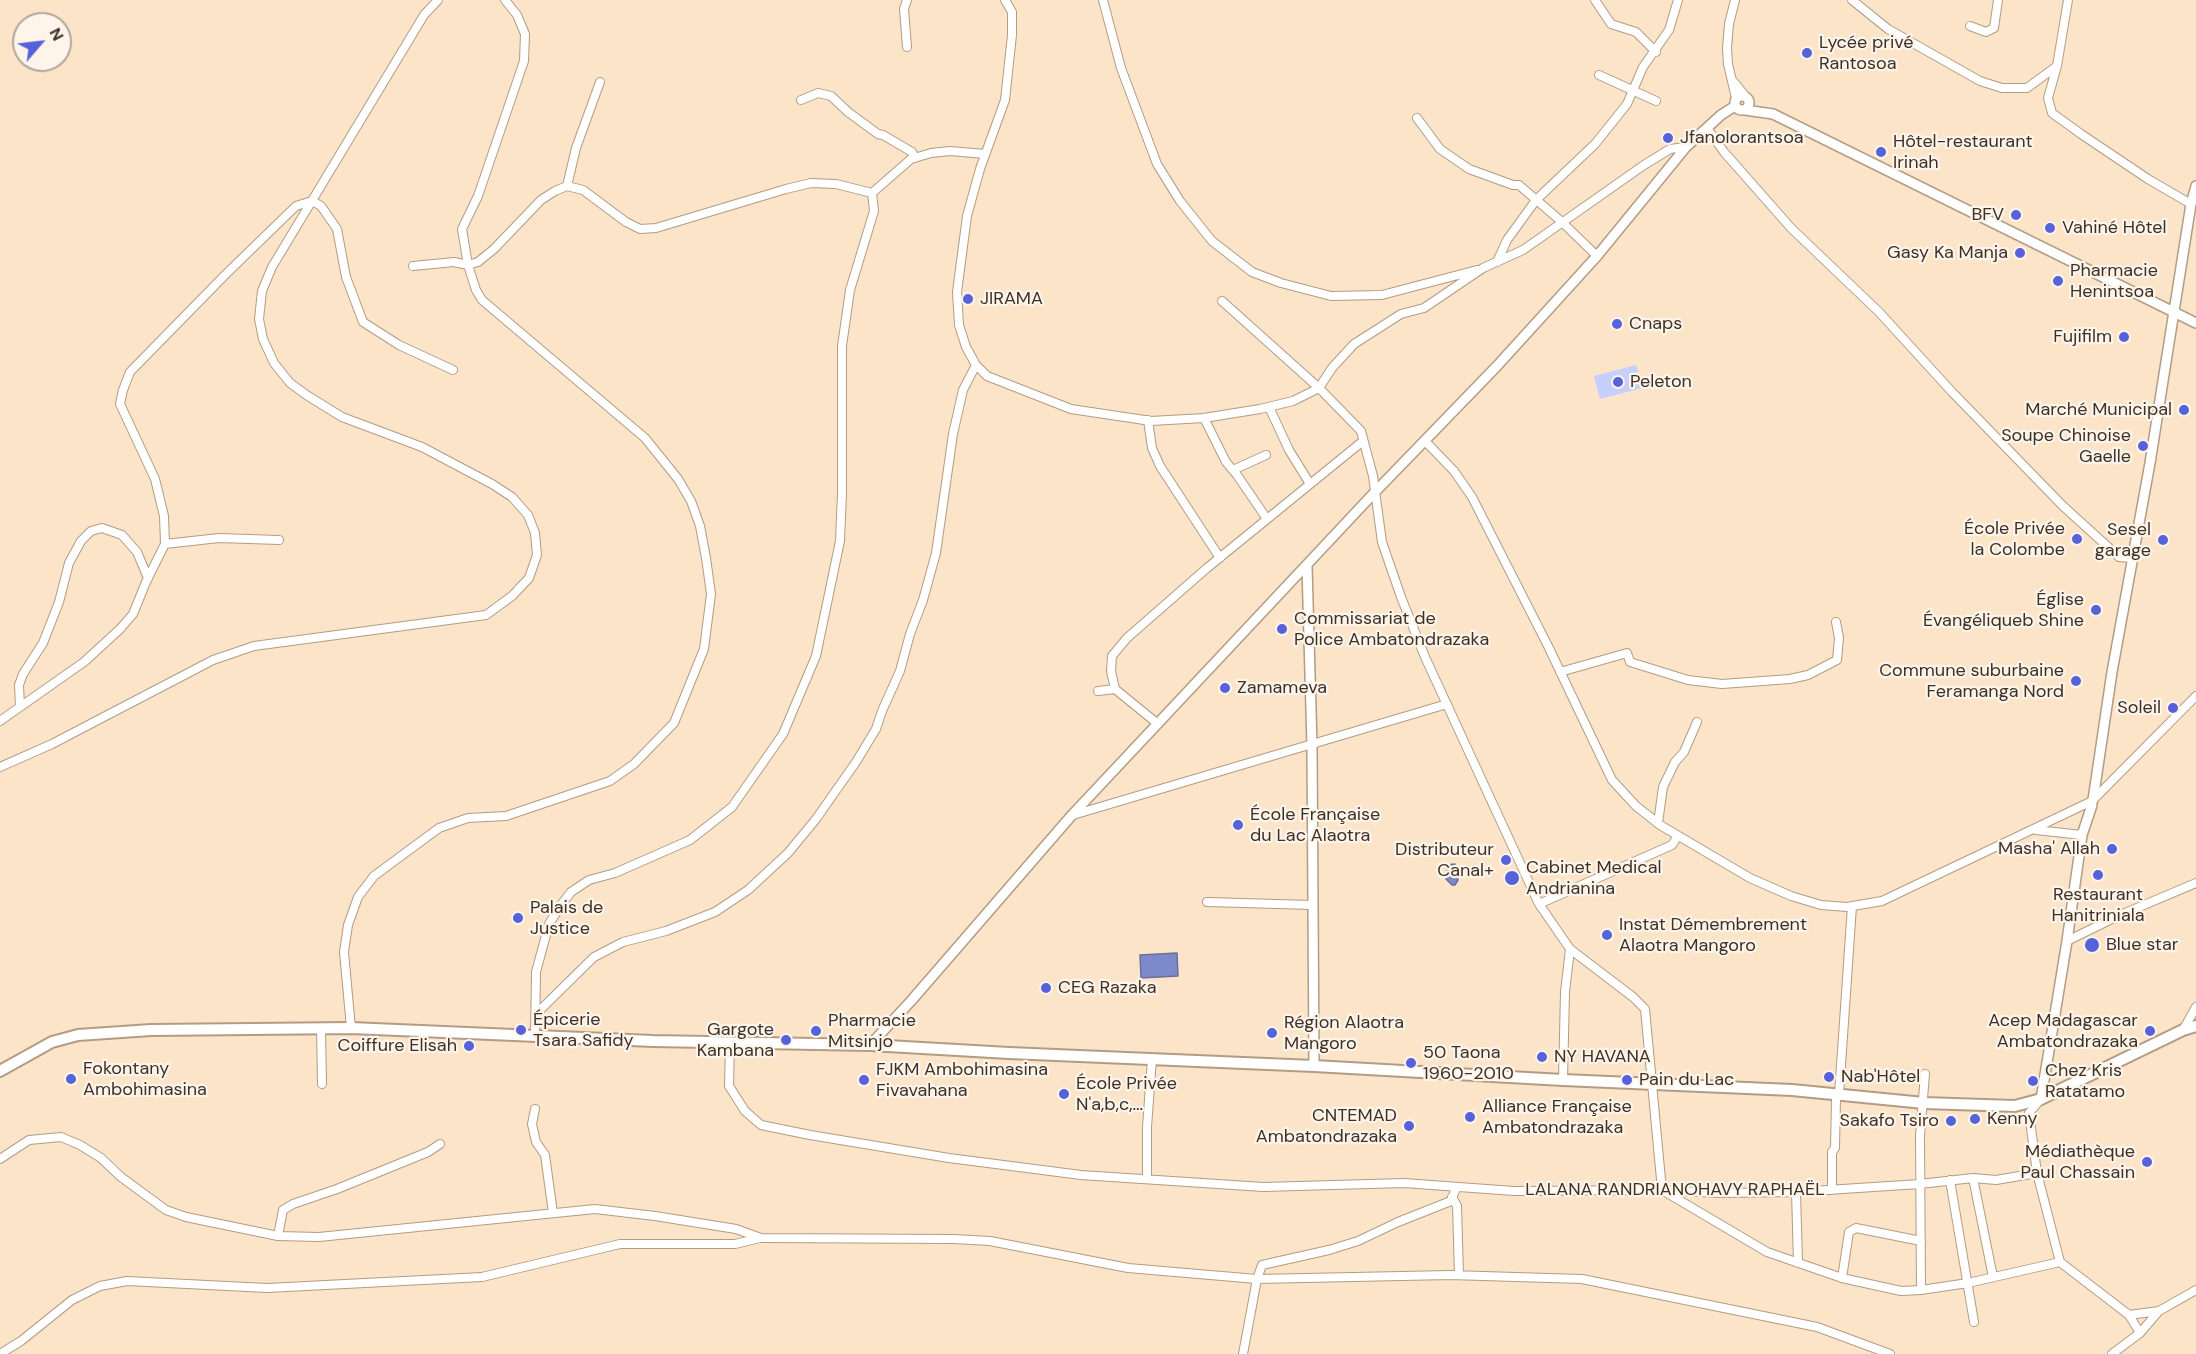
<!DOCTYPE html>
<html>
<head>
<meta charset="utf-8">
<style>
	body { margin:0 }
	#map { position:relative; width:2196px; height:1354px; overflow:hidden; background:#fce4c9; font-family:"DM Sans",sans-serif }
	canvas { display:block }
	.north { position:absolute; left:12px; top:12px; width:60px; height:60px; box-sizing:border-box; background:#fef4e9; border:2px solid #b0a69b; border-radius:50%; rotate:62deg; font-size:16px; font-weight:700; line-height:24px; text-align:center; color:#3b3127 }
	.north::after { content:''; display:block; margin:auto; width:21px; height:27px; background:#5662d9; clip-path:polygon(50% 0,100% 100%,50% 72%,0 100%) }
</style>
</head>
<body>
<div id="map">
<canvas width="2196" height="1354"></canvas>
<div class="north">N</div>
</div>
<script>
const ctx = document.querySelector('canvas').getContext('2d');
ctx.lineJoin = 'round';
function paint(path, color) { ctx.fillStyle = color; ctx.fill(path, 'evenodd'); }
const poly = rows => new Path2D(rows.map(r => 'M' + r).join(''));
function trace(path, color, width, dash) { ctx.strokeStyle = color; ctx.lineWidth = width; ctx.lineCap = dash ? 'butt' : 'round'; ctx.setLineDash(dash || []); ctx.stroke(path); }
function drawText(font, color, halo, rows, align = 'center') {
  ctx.font = font + ' "DM Sans",sans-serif'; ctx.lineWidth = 4.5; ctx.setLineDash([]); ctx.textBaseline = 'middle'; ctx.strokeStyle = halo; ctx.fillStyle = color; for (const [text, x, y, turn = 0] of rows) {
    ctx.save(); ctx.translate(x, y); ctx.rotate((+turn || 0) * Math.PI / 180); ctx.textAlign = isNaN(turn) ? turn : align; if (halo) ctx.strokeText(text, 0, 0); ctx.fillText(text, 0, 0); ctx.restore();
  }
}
paint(poly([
	[1636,365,1642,388,1600,399,1594,376]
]), '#c5d0fe');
const water = poly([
	[1455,864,1458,880,1455,885,1452,885,1446,879,1448,876,1446,865,1455,864],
	[1177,953,1178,976,1141,978,1140,955,1177,953]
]);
paint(water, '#7c8acb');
trace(water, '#686f9a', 1.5);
const minor = poly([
	[907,0,904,9,907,47],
	[1005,0,1012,12,1012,35,1005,100,980,169,967,216,957,292,959,325,966,347,976,365,987,376,1071,409,1151,421,1204,418,1260,409,1293,401,1319,388,1332,368,1354,344,1401,314,1424,308,1483,268,1523,250,1644,165,1670,149,1686,147],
	[1103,0,1121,68,1157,164,1180,201,1212,241,1252,272,1281,283,1331,296,1382,295,1477,270],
	[1595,0,1611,24,1636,32,1656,52],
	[1735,0,1729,24,1727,48,1728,64,1736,98],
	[1852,0,1888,29,1980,81,2002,88,2027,88,2057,66],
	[2068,0,2057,66,2048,98,2052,113,2081,134,2148,179,2191,204],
	[1970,26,1986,32,1994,28,1998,0],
	[1599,75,1656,101],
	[1734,82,1746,97],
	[801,100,818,93,831,96,848,112,878,134,883,135,912,152,915,158],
	[1417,118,1440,149,1469,169,1513,185,1519,185,1562,222,1597,256],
	[1707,128,1724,152,1791,228,1879,312,1952,392,2063,506,2119,557,2133,558],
	[567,186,576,148,600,82],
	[872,193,911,159,931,153,950,151,985,154],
	[1497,262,1507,240,1536,200,1595,144,1627,104,1643,67,1669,30,1678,0],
	[413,266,454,262,468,265,478,262,494,249,541,200,555,191,567,186,583,190,626,222,640,229,656,228,786,189,811,183,836,184,872,193],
	[1222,301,1319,388,1361,431,1373,476,1382,542,1401,597,1425,657,1539,904,1570,949,1565,992,1563,1080],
	[1269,407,1289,450,1310,484],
	[1204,418,1226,462,1237,475,1267,519],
	[1148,420,1152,448,1160,466,1220,558],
	[1425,441,1454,471,1472,497,1548,646,1612,780,1636,806,1660,825,1750,878,1791,896,1821,905,1847,907,1882,901,2090,802],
	[1233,470,1266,455],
	[165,544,219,538,279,540],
	[1560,672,1627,653,1630,662,1688,680,1722,684,1790,679,1808,675,1837,660,1839,638,1836,622],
	[1115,689,1111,671,1112,656,1127,638,1207,568,1363,441],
	[1098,691,1115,689,1158,724],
	[20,707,19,685,23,674,43,643,59,602,69,563,81,541,91,531,102,528,122,535,137,552,148,578],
	[0,721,84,662,120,629,133,614,146,582,165,544,164,516,155,479,120,404,123,390,130,372,225,275,296,206,312,201,321,206,337,229,346,277,363,322,399,345,453,370],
	[0,767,52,744,213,660,254,646,486,615,512,596,529,578,537,555,535,533,528,515,512,497,492,484,422,447,342,417,308,396,290,383,274,363,263,339,259,319,262,291,272,267,424,15,438,0],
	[2093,800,2196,696],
	[1073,815,1447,704],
	[1658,823,1663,787,1675,762,1684,752,1697,722],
	[2036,830,2082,835],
	[1207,902,1312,905],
	[1539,904,1672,845,1678,836],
	[2067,941,2118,916,2196,883],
	[1570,949,1633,997,1645,1009,1662,1190,1767,1252,1842,1278,1901,1291,1921,1290,1968,1283,2060,1262],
	[537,1013,594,957,623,942,666,931,715,912,748,890,788,853,816,819,856,762,876,729,882,711,900,671,910,634,923,600,936,553,953,434,963,390,976,365],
	[351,1028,344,952,348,925,358,897,374,876,439,828,468,818,506,816,610,781,634,764,674,723,704,649,711,594,706,558,700,526,691,501,678,479,645,438,482,300,476,290,468,265,462,229,478,196,524,61,525,34,517,15,505,0],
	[321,1029,322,1084],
	[2183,1030,2196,1007],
	[535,1035,536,972,549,924,561,905,571,892,589,880,615,873,690,840,732,807,783,734,816,656,840,541,842,493,842,346,850,290,874,211,872,193],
	[730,1042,729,1086,745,1111,761,1125,810,1135,949,1158,1081,1175,1263,1187,1404,1183,1514,1191,1662,1190,1720,1193,1796,1192,1920,1184,1973,1178,1996,1180,2037,1173],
	[2040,1100,2029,1113,2037,1173,2060,1262,2129,1315,2140,1333],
	[535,1109,532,1124,536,1142,545,1155,553,1213],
	[0,1159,29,1140,61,1137,80,1145,101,1158,121,1177,166,1210,186,1217,278,1236,319,1237,595,1209,655,1216,736,1229,761,1238,954,1239,990,1241,1128,1268,1257,1279,1450,1275,1582,1279,1817,1327,1890,1354],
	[1973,1178,1993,1277],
	[1147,1179,1147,1127,1152,1059],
	[1950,1180,1974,1322],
	[1832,1190,1832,1152,1835,1148,1836,1099,1839,1094,1852,906],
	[1796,1192,1798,1263],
	[1452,1197,1457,1206,1459,1275],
	[278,1236,283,1210,293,1204,337,1189,428,1152,440,1144],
	[1842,1278,1849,1232,1856,1228,1921,1241],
	[1921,1290,1920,1136,1925,1074],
	[2129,1315,2159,1311],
	[0,1354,21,1341,72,1300,100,1286,127,1281,267,1288,482,1277,620,1244,735,1244,760,1238],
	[1243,1354,1257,1279,1262,1265,1329,1250,1358,1241,1398,1222,1451,1201,1456,1188],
	[2112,1354,2140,1333,2159,1311,2196,1290]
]);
const tertiary = poly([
	'1735 103a7 7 0 1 1 14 0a7 7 0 1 1-14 0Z',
	[1745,110,1773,114,2196,323],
	[1307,566,1312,746,1314,1066],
	[2093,800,2112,672,2150,463,2191,204,2196,186],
	[870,1045,911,1001,1072,815,1374,493,1497,366,1597,256,1686,147,1721,115,1735,106],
	[2041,1099,2067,941,2082,835,2092,805]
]);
const secondary = poly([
	[0,1071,52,1042,78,1035,151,1030,351,1028,653,1041,870,1045,1009,1053,1314,1066,1563,1080,1792,1090,1924,1103,2015,1106,2041,1099,2183,1030,2196,1026]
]);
trace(minor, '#b39c83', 10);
trace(tertiary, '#b39c83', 12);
trace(secondary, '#b39c83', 14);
trace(minor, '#fff', 8);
trace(tertiary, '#fff', 9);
trace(secondary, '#fff', 10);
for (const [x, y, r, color] of [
	[1807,53,6,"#5662d9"],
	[1668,138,6,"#5662d9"],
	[1881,152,6,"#5662d9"],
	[2016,215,6,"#5662d9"],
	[2050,228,6,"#5662d9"],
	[2020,253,6,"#5662d9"],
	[2058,281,6,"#5662d9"],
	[968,299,6,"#5662d9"],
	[1617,324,6,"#5662d9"],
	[2124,337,6,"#5662d9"],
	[1618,382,6,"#5662d9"],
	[2184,410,6,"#5662d9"],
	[2143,446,6,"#5662d9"],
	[2077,539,6,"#5662d9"],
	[2163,540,6,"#5662d9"],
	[2096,610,6,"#5662d9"],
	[1282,629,6,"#5662d9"],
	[2076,681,6,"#5662d9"],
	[1225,688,6,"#5662d9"],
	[2173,708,6,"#5662d9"],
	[1238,825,6,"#5662d9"],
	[2112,849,6,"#5662d9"],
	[1506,860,6,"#5662d9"],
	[2098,875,6,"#5662d9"],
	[1512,878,8,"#5662d9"],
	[518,918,6,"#5662d9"],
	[1607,935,6,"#5662d9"],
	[2092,945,8,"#5662d9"],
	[1046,988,6,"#5662d9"],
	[521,1030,6,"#5662d9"],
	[816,1031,6,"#5662d9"],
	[2150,1031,6,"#5662d9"],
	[1272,1033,6,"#5662d9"],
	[786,1040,6,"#5662d9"],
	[469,1046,6,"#5662d9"],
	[1542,1057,6,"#5662d9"],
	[1411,1063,6,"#5662d9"],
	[1829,1077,6,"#5662d9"],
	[71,1079,6,"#5662d9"],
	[864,1080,6,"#5662d9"],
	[1627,1080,6,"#5662d9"],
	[2033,1081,6,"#5662d9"],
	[1064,1094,6,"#5662d9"],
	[1470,1117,6,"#5662d9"],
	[1975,1119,6,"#5662d9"],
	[1951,1121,6,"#5662d9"],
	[1409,1126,6,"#5662d9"],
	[2147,1162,6,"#5662d9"]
]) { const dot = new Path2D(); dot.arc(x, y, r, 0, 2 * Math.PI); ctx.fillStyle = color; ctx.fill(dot); trace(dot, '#fef4e9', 2); }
drawText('18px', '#3b3127', '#fef4e9', [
	["Lycée privé",1819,43],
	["Rantosoa",1819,64],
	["Jfanolorantsoa",1680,138],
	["Hôtel-restaurant",1893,142],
	["Irinah",1893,163],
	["BFV",2004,215,"right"],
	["Vahiné Hôtel",2062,228],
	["Gasy Ka Manja",2008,253,"right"],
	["Pharmacie",2070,271],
	["Henintsoa",2070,292],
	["JIRAMA",980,299],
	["Cnaps",1629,324],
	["Fujifilm",2112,337,"right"],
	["Peleton",1630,382],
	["Marché Municipal",2172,410,"right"],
	["Soupe Chinoise",2131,436,"right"],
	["Gaelle",2131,457,"right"],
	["École Privée",2065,529,"right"],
	["la Colombe",2065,550,"right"],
	["Sesel",2151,530,"right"],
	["garage",2151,551,"right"],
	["Église",2084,600,"right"],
	["Évangéliqueb Shine",2084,621,"right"],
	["Commissariat de",1294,619],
	["Police Ambatondrazaka",1294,640],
	["Commune suburbaine",2064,671,"right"],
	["Feramanga Nord",2064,692,"right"],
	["Zamameva",1237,688],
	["Soleil",2161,708,"right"],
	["École Française",1250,815],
	["du Lac Alaotra",1250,836],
	["Masha' Allah",2100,849,"right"],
	["Distributeur",1494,850,"right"],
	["Canal+",1494,871,"right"],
	["Cabinet Medical",1526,868],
	["Andrianina",1526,889],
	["Restaurant",2098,895,"center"],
	["Hanitriniala",2098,916,"center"],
	["Palais de",530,908],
	["Justice",530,929],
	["Instat Démembrement",1619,925],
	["Alaotra Mangoro",1619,946],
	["Blue star",2106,945],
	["CEG Razaka",1058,988],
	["Épicerie",533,1020],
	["Tsara Safidy",533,1041],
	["Pharmacie",828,1021],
	["Mitsinjo",828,1042],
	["Acep Madagascar",2138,1021,"right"],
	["Ambatondrazaka",2138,1042,"right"],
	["Région Alaotra",1284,1023],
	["Mangoro",1284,1044],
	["Gargote",774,1030,"right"],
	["Kambana",774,1051,"right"],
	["Coiffure Elisah",457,1046,"right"],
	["50 Taona",1423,1053],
	["1960-2010",1423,1074],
	["NY HAVANA",1554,1057],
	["Fokontany",83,1069],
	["Ambohimasina",83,1090],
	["FJKM Ambohimasina",876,1070],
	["Fivavahana",876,1091],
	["Chez Kris",2045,1071],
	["Ratatamo",2045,1092],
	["Nab'Hôtel",1841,1077],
	["Pain du Lac",1639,1080],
	["École Privée",1076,1084],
	["N'a,b,c,...",1076,1105],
	["Alliance Française",1482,1107],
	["Ambatondrazaka",1482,1128],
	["CNTEMAD",1397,1116,"right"],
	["Ambatondrazaka",1397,1137,"right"],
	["Kenny",1987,1119],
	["Sakafo Tsiro",1939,1121,"right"],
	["Médiathèque",2135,1152,"right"],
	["Paul Chassain",2135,1173,"right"]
], 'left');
drawText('18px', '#3b3127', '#fef4e9', [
	["LALANA RANDRIANOHAVY RAPHAËL",1675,1190]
]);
</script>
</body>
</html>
